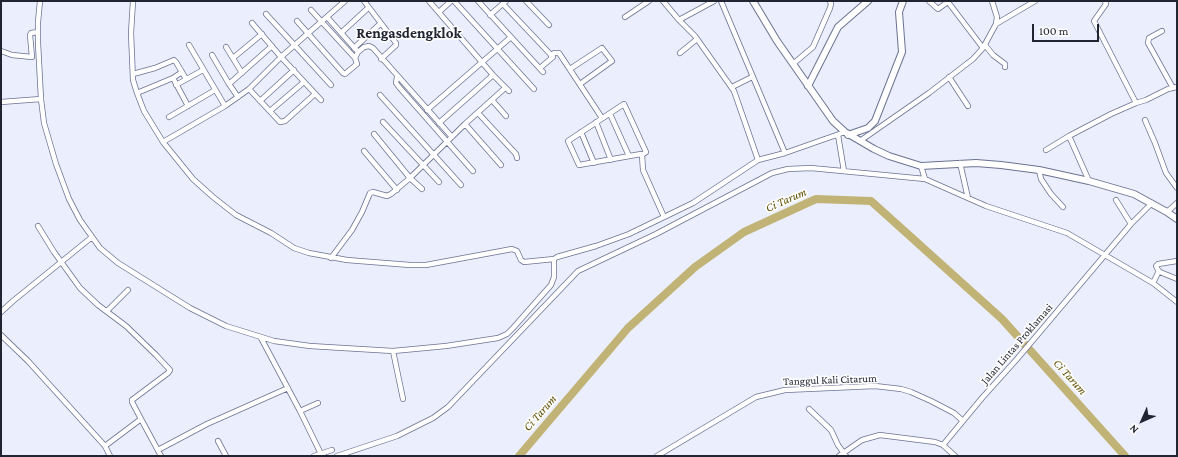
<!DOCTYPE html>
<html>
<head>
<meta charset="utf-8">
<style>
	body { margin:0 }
	#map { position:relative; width:1178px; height:457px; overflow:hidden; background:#ebeffd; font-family:"Crimson Pro",serif }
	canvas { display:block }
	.frame { position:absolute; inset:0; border:2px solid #212431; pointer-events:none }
	.north { position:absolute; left:1122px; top:401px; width:40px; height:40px; -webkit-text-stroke:3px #fdfdfd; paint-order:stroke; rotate:225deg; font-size:11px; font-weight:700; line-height:16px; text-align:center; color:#212431 }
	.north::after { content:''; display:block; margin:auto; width:14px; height:18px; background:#212431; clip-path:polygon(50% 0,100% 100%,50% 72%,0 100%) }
	.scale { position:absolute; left:1032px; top:24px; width:67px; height:18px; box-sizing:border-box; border:2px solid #212431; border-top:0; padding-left:5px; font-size:12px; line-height:14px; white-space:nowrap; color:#212431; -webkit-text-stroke:3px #fdfdfd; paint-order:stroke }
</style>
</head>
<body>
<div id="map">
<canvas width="1178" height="457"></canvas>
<div class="frame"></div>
<div class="north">N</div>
<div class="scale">100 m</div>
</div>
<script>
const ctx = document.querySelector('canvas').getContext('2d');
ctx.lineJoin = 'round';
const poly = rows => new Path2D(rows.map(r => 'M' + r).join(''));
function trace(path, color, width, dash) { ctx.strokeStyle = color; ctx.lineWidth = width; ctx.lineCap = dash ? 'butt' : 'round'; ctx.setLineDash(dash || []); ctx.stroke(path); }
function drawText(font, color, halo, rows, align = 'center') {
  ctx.font = font + ' "Crimson Pro",serif'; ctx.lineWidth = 3.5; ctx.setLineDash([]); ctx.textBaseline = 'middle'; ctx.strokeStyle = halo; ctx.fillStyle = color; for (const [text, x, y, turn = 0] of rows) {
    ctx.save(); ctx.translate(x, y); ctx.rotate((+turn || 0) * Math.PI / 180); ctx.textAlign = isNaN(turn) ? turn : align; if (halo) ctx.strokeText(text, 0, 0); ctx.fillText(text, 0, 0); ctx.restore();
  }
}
trace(poly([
	[519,456,628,328,695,267,744,232,816,199,871,201,1002,319,1125,456]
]), '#c1b376', 8);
const minor = poly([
	[40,1,38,22,38,43,41,99,44,123,56,164,69,199,80,220,100,248,118,263,190,308,226,326,274,341,310,346,393,351,446,346,498,338,507,334,513,328,551,285,554,277,554,259,557,257,596,246,629,234,693,203,758,160,785,153,845,132],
	[133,1,131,33,133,80,137,93,144,111,163,142,193,179,213,197,236,215,271,233,294,248,309,253,347,260,410,265,426,265,512,249,517,251,521,260,524,262,554,259],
	[364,1,396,43,396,45,381,59],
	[429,1,493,75,509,91],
	[454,1,534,89],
	[478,1,543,72],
	[526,1,549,25],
	[663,1,679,20,695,36,734,91,758,160],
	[721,1,785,153],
	[929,1,938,9,949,1],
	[992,1,997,17,996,24],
	[1105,1,1106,4,1094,21,1136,103],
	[948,2,983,48],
	[503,4,553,57,540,68],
	[311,10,355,58],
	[439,12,451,1],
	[266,14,331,85],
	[490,15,506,1],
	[327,17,358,52],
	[625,17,649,1],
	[679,20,714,1],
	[297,21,343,73,345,74,357,64,355,58,358,52,364,47,369,46,373,48,452,137],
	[252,23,281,57,321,100],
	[1162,31,1151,37,1149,38,1148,43,1173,88],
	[341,33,368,8],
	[189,45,225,106],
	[985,45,993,55,1005,64,1005,67],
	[226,47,242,73],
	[354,48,380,24],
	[1,51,12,55,32,57,30,35,31,33,38,32],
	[680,53,697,39],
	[212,55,229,84,238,97],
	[551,56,554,53,559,53,602,118],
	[233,58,262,34],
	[793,64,813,47,830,8,831,4,830,1],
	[570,69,602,48,612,61,580,84],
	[133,74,155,68,174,60,176,62,186,79],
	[397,77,396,83,399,87,473,171],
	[949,77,968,106],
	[173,78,188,106],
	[229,84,272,46],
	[176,85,203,70],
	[732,87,752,77],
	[249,89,280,122,285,121,315,94],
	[137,93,173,78,182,72],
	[380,95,461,185],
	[492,100,506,116],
	[260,101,294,70],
	[1,102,41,99],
	[427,110,511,37],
	[270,111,304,82],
	[478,113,516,154,517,158],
	[610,114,629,156],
	[169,117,215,90],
	[1145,120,1155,143,1166,173,1177,188],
	[383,122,439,182],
	[596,122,611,160],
	[439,123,493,75],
	[465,124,501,165],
	[581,132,594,163],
	[374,134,410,178,422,189],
	[838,135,844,171],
	[1069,136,1089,181],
	[860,141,929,93,973,59,983,48,996,24,1035,1],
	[163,142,225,106,249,89,281,57,345,1],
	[1046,150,1069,136,1111,114,1136,103,1146,100,1168,89,1177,87],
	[364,151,397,190],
	[642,155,646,152,624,104,568,141,579,165,641,154,642,155,643,170,664,217],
	[960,163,968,198],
	[921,166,925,179],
	[1039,170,1041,179,1051,194,1063,207],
	[1116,200,1131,224],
	[1167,212,1177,203],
	[38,226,54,252,80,288,98,305,126,326,156,355,170,370,168,373,132,400,132,402,141,419,105,446],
	[331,258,352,230,362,212,370,193,373,192,387,196,391,194,410,178,465,124,505,88],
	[1177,261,1158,264,1156,266,1158,270,1160,272,1177,279],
	[1153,283,1159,271],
	[107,311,128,290],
	[1,312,13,301,92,237],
	[1,335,28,361,105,446,110,456],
	[261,338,300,411,322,456],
	[393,351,403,399],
	[809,409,831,430,838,445,846,456],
	[300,411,318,403],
	[141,419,161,456],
	[218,441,226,456],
	[943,445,982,398,1017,359,1131,224,1152,203],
	[158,450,207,424,288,388],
	[314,456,332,450],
	[337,456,397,436,433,418,448,407,578,271,656,234,772,173,788,169,811,168,925,179,986,206,1067,233,1153,283,1177,302],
	[657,456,756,397,785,390,875,386,901,389,911,392,931,401,954,413,963,421],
	[839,456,862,440,880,435,935,442,943,445,955,456]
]);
const tertiary = poly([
	[753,1,777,41,833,121,845,132,874,149,889,156,921,166,976,163,1001,165,1039,170,1089,181,1134,194,1167,212,1177,219],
	[808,86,838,27,868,1],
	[848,135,868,128,875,121,902,52,899,12,903,1]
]);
trace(minor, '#6a7291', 6);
trace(tertiary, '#6a7291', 8);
trace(minor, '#fff', 4.5);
trace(tertiary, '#fff', 6);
drawText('11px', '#212431', '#fdfdfd', [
	["Jalan Lintas Proklamasi",1017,344,-49],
	["Tanggul Kali Citarum",830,380,-2]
]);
drawText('italic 12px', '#625405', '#fdfdfd', [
	["Ci Tarum",786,200,-24],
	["Ci Tarum",1070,377,48],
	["Ci Tarum",540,413,-49]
]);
drawText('bold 15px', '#212431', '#fdfdfd', [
	["Rengasdengklok",409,33]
]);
</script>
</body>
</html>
